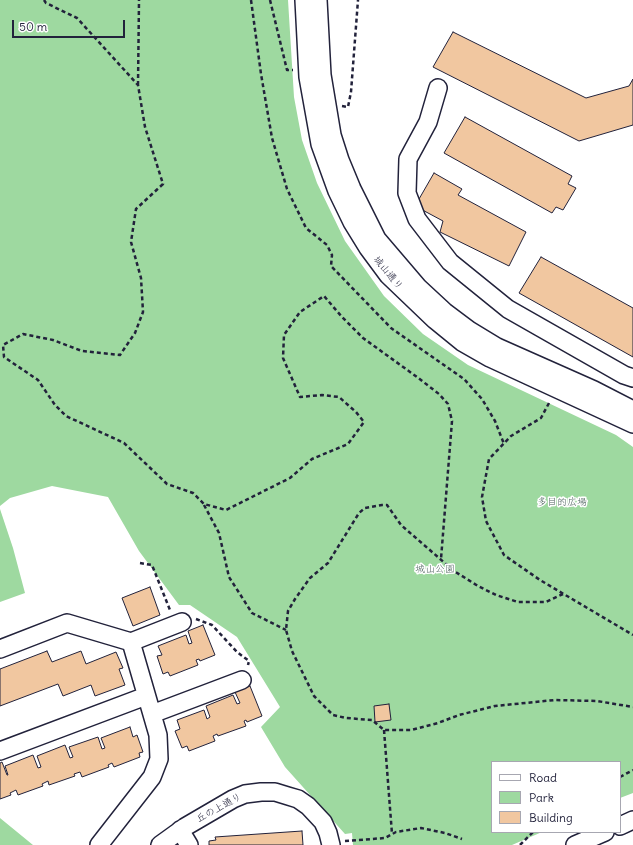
<!DOCTYPE html>
<html>
<head>
<meta charset="utf-8">
<style>
	body { margin:0 }
	#map { position:relative; width:633px; height:845px; overflow:hidden; background:#fff; font-family:Delius,sans-serif }
	canvas { display:block }
	.legend { position:absolute; left:491px; top:761px; width:130px; height:72px; box-sizing:border-box; background:#fff; border:1px solid #a7a7b1; margin:0; padding:5px 7px; list-style:none; font-size:12px; color:#22223b }
	.legend li { display:flex; align-items:center; gap:8px; height:20px }
	.legend b { width:20px; border:1px solid #a7a7b1 }
	.scale { position:absolute; left:12px; top:20px; width:113px; height:18px; box-sizing:border-box; border:2px solid #22223b; border-top:0; padding-left:5px; font-size:12px; line-height:14px; white-space:nowrap; color:#22223b; -webkit-text-stroke:3px #fff; paint-order:stroke }
</style>
</head>
<body>
<div id="map">
<canvas width="633" height="845"></canvas>
<ul class="legend">
<li><b style="height:5px;background:#fff"></b>Road</li>
<li><b style="height:11px;background:#9ed9a0"></b>Park</li>
<li><b style="height:11px;background:#f1c7a0"></b>Building</li>
</ul>
<div class="scale">50 m</div>
</div>
<script>
const ctx = document.querySelector('canvas').getContext('2d');
ctx.lineJoin = 'round';
function paint(path, color) { ctx.fillStyle = color; ctx.fill(path, 'evenodd'); }
const poly = rows => new Path2D(rows.map(r => 'M' + r).join(''));
function trace(path, color, width, dash) { ctx.strokeStyle = color; ctx.lineWidth = width; ctx.lineCap = dash ? 'butt' : 'round'; ctx.setLineDash(dash || []); ctx.stroke(path); }
function drawText(font, color, halo, rows, align = 'center') {
  ctx.font = font + ' Delius,"Klee One",sans-serif'; ctx.lineWidth = 3; ctx.setLineDash([]); ctx.textBaseline = 'middle'; ctx.strokeStyle = halo; ctx.fillStyle = color; for (const [text, x, y, turn = 0] of rows) {
    ctx.save(); ctx.translate(x, y); ctx.rotate((+turn || 0) * Math.PI / 180); ctx.textAlign = isNaN(turn) ? turn : align; if (halo) ctx.strokeText(text, 0, 0); ctx.fillText(text, 0, 0); ctx.restore();
  }
}
paint(poly([
	[0,0,288,0,294,97,302,140,317,183,345,241,384,296,423,334,468,365,616,435,633,447,633,793,620,798,620,762,492,762,492,832,542,832,512,845,353,845,352,833,345,834,285,767,261,727,280,707,237,637,190,605,179,605,139,551,108,497,52,486,10,498,0,506],
	[0,509,13,548,25,593,0,602],
	[0,818,33,845,0,845]
]), '#9ed9a0');
const building = poly([
	[453,32,586,98,629,86,633,79,633,125,579,141,433,67,453,32],
	[465,117,572,176,568,184,576,188,563,210,556,207,552,213,444,153,465,117],
	[434,173,462,189,458,195,526,232,509,266,440,232,443,221,415,206,434,173],
	[541,257,633,308,633,357,519,293,541,257],
	[150,587,160,615,133,626,122,598,150,587],
	[203,625,215,655,200,661,199,659,196,660,198,665,170,676,168,672,163,674,157,656,162,655,158,646,186,635,189,644,192,643,188,631,203,625],
	[47,651,52,662,81,651,86,664,116,652,123,668,119,669,125,685,95,696,91,685,63,696,58,684,0,706,0,669,47,651],
	[250,686,262,716,247,722,246,720,244,721,246,726,218,736,217,734,213,736,215,741,189,751,187,746,182,748,175,731,180,729,177,720,204,710,207,719,210,717,206,706,233,695,237,704,240,703,235,692,250,686],
	[389,704,391,720,375,722,374,706,389,704],
	[130,727,133,737,137,735,143,752,139,753,140,757,114,767,112,763,108,765,109,767,82,777,80,772,74,774,75,776,49,785,48,781,42,784,43,786,18,795,16,790,10,793,11,795,0,799,0,763,2,762,7,775,8,775,5,766,33,755,38,768,41,767,37,756,65,745,70,758,73,757,69,747,98,737,102,749,105,748,101,738,130,727],
	[302,831,303,845,209,845,209,841,216,840,215,837,302,831]
]);
paint(building, '#f1c7a0');
trace(building, '#22223b', 1);
const minor = poly([
	[304,0,308,77,320,144,337,191,352,222,368,248,388,275,435,320,462,342,490,358,633,424],
	[318,0,322,75,332,135,340,160,352,189,377,239,418,287,445,312,469,330,497,347,594,390,633,410],
	[438,88,428,122,408,159,407,193,417,219,450,262,508,309,624,375,633,378],
	[0,649,67,623,131,642,182,622],
	[152,714,242,680],
	[0,751,146,696],
	[620,826,633,820],
	[180,830,189,845],
	[99,845,152,777,159,759,158,735,131,642],
	[160,845,185,827,233,799,245,794,261,792,275,792,288,796,298,799,308,806,323,822,328,833,331,845],
	[575,845,605,832]
]);
trace(minor, '#22223b', 20);
trace(poly([
	[44,0,46,3,77,18,138,85,145,127,163,184,136,209,131,242,141,278,143,312,135,333,120,355,82,351,53,340,23,334,3,345,4,357,38,380,55,405,66,416,124,443,167,484,193,493,204,504,226,510,290,478,312,459,348,444,364,422,356,412,339,397,322,395,300,397,283,358,284,335,300,312,324,296,342,317,363,338,417,377,439,394,448,404,452,421,441,559],
	[251,0,261,74,272,138,287,189,306,228,327,245,332,255,331,266,391,328,464,379,482,399,495,421,504,444],
	[270,0,287,70,293,70],
	[138,85,139,0],
	[342,106,348,107,351,92,358,0],
	[549,403,541,418,511,436,489,459,482,497,486,521,504,555,540,580,633,635],
	[204,505,219,533,229,577,252,613,286,630],
	[140,563,152,565,170,610],
	[563,594,546,602,518,602,496,595,478,586,454,571,401,525,387,505,382,505,365,508,359,513,328,563,310,578,295,599,288,611,286,630,292,651,314,696,333,715,346,718,372,720,384,730,411,730,438,723,459,715,495,706,555,700,597,701,633,707],
	[196,619,212,625,237,652,249,661,248,665],
	[384,730,392,834],
	[620,777,633,770],
	[345,841,385,838,396,832,421,828,445,833,462,839],
	[520,845,533,832]
]), '#22223b', 2.5, [4, 3]);
trace(minor, '#fff', 17);
drawText('10px', '#22223b', '#fff', [
	["城山通り",388,273,50],
	["丘の上通り",219,808,-29]
]);
drawText('10px', '#4d625e', '#fff', [
	["多目的広場",562,502],
	["城山公園",435,569]
]);
</script>
</body>
</html>
